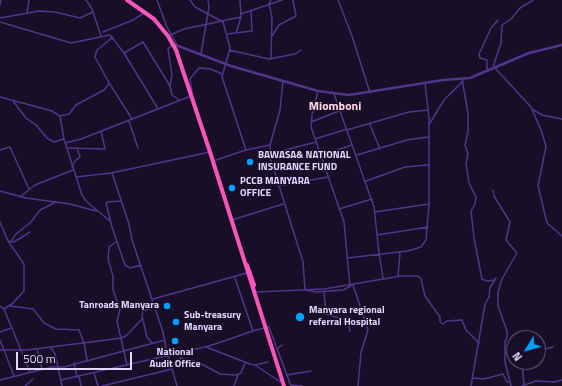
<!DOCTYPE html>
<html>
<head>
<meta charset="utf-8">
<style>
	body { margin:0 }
	#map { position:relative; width:562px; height:386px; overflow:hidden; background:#190e28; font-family:"Titillium Web",sans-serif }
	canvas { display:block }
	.north { position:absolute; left:506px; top:330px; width:40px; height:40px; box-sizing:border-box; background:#190e28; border:1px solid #6b5e7e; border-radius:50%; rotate:233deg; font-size:11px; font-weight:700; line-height:16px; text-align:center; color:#e5d5ff }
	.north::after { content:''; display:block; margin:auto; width:14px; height:18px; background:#01a1ff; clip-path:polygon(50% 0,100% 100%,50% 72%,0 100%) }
	.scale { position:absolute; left:16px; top:352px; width:116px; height:18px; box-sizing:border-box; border:2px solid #e5d5ff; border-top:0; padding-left:5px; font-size:12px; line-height:14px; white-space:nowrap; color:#e5d5ff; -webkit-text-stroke:3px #190e28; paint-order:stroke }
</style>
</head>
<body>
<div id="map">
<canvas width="562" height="386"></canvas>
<div class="north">N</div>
<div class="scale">500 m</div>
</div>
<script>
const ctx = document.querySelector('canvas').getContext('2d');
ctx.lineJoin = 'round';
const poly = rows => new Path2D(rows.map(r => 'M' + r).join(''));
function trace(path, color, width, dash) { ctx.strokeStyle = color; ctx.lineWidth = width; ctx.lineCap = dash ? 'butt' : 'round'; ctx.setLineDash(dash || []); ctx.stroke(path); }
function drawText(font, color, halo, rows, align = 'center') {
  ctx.font = font + ' "Titillium Web",sans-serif'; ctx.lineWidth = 3; ctx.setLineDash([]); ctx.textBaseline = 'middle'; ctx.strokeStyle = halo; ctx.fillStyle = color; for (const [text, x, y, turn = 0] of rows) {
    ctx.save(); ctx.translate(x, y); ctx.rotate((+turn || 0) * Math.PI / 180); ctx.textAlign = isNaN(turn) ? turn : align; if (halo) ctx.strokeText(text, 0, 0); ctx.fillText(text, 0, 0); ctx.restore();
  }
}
trace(poly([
	[86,0,92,9,101,36],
	[157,0,167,27,177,45],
	[190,0,195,7,223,22,230,48,222,77,246,150],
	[271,0,269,4,272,17,271,59],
	[338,0,352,36,370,93],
	[0,5,1,0],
	[27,12,29,0],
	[241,14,282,0],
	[0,18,39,11,55,12,80,18,93,12],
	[0,22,71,43,110,35,124,53,158,109],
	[103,32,133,20,144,13],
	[236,33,241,17,240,0],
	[227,34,252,31,251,11],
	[168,36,184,29,241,17],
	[272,36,279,25,296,16,293,0],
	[113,37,97,50,95,57,108,81,132,119],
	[229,50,269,59,295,54,301,50],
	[124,53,143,42,170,86,172,95,179,100],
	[201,54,209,7,208,0],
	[493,67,501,43,502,25,511,19,520,8,533,0],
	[495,68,531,107,541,130,546,146,538,186,547,223,562,236],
	[487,70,487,60,480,58,479,54,491,28,498,20],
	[462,79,468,113,468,132,465,145,468,154,466,164,469,183,476,197,475,204,471,211,474,238,482,279,487,281,495,280],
	[283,81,280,110,270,145,270,157,303,262,305,290,316,292,343,290,351,286],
	[170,86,172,75,168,49,173,44],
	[318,91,312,115,311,127,344,222,350,286],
	[192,92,190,79,199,68,211,69,222,74],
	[334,94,374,207,379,253,383,278],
	[0,97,52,111,60,116,64,139,82,195,87,202,110,221],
	[13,101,26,118,36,125,47,138,54,142,64,139],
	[532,109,542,115,562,119],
	[60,116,69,114,76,105,104,90,109,84],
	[129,121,138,148],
	[311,122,339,111],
	[430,123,444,100,463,81],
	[370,125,380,149],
	[347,130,409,112,428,110],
	[315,139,347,129],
	[65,143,81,139,191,96],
	[66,148,105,149,101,131],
	[0,150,10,147,29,189],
	[270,154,316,142],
	[321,155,352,145],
	[357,155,407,140,428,137],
	[213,161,246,150,270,145],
	[72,167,75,161,80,157,77,148],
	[112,173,129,224,132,240,163,332,167,354],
	[76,177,111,173,210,152],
	[366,181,405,167,428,165],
	[278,186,328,177],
	[493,190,494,196,510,222,506,240,517,253,502,279,498,292,498,306,507,331,507,337,505,342,505,362,511,386],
	[0,191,26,198,70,204,96,211],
	[20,197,35,185,73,170],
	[121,201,107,202,106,203,112,227,125,265,130,268,141,265],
	[339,209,372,199],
	[375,212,429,204],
	[232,220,283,204],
	[0,222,8,241,24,264,24,291,12,304,4,309],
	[377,235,428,227],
	[8,241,14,242,30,232],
	[11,242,15,235,31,222,40,210,56,202],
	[116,242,109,247,108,259,113,276,113,290,120,309,117,321,127,365],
	[347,258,408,251,421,247,426,240,429,204,429,119,425,83],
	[398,276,400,253],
	[235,278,253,331],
	[353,285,368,330,361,352,358,386],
	[256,292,324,289,401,276,418,276,421,279,425,296,440,317,440,322,443,324,447,321,462,320,466,330,479,343],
	[324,292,326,314,345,320,348,323,350,331],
	[153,299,247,273],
	[0,306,4,309,30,372],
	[10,306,33,309,44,323,56,329,79,330,84,343,87,360],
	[150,309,143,311,142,316,147,337,152,343],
	[0,332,11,328],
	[0,340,14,376],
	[206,347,250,364,255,365,268,362],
	[51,348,55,354,62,386],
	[37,349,42,369],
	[277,349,282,345],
	[0,350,27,350,122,338,127,335,142,319],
	[538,351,553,347],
	[505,354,514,352],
	[168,355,177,386],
	[522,362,524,385],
	[74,363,77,377],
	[255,365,282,383],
	[171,366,181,358,198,362,220,374,236,375,241,373,245,363],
	[94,373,98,386],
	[287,375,311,371],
	[79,376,81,386],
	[473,378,484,379,503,374,507,382,509,382],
	[0,380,52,367,64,367,165,340],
	[61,380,209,346,256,330,269,327,291,386],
	[291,385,302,386],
	[25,386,33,379],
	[102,386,172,369],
	[234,386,238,375],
	[471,386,485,304,489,297,490,288,496,278],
	[522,386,536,381,554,382,562,380]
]), '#50368a', 1.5);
trace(poly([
	[173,44,231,66,318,91,349,95,443,80,470,78,529,53,562,45]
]), '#50368a', 2.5);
trace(poly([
	[127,0,154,19,168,36,176,50,210,152,284,386],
	[247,265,254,285]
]), '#f656ba', 4);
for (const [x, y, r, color] of [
	[250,162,4,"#01a1ff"],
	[232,188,4,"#01a1ff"],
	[167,306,4,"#01a1ff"],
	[300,317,5,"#01a1ff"],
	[176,322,4,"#01a1ff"],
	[175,341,4,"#01a1ff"]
]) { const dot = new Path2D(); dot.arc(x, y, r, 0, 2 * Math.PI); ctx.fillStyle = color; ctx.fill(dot); trace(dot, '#190e28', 1.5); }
drawText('bold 10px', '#e5d5ff', '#190e28', [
	["BAWASA& NATIONAL",258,156],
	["INSURANCE FUND",258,168],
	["PCCB MANYARA",240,182],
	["OFFICE",240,194],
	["Tanroads Manyara",159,306,"right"],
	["Manyara regional",309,311],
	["referral Hospital",309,323],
	["Sub-treasury",184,316],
	["Manyara",184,328],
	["National",175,353,"center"],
	["Audit Office",175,365,"center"]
], 'left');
drawText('bold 12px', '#ffd7e6', '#190e28', [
	["Miomboni",335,107]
]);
</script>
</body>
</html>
